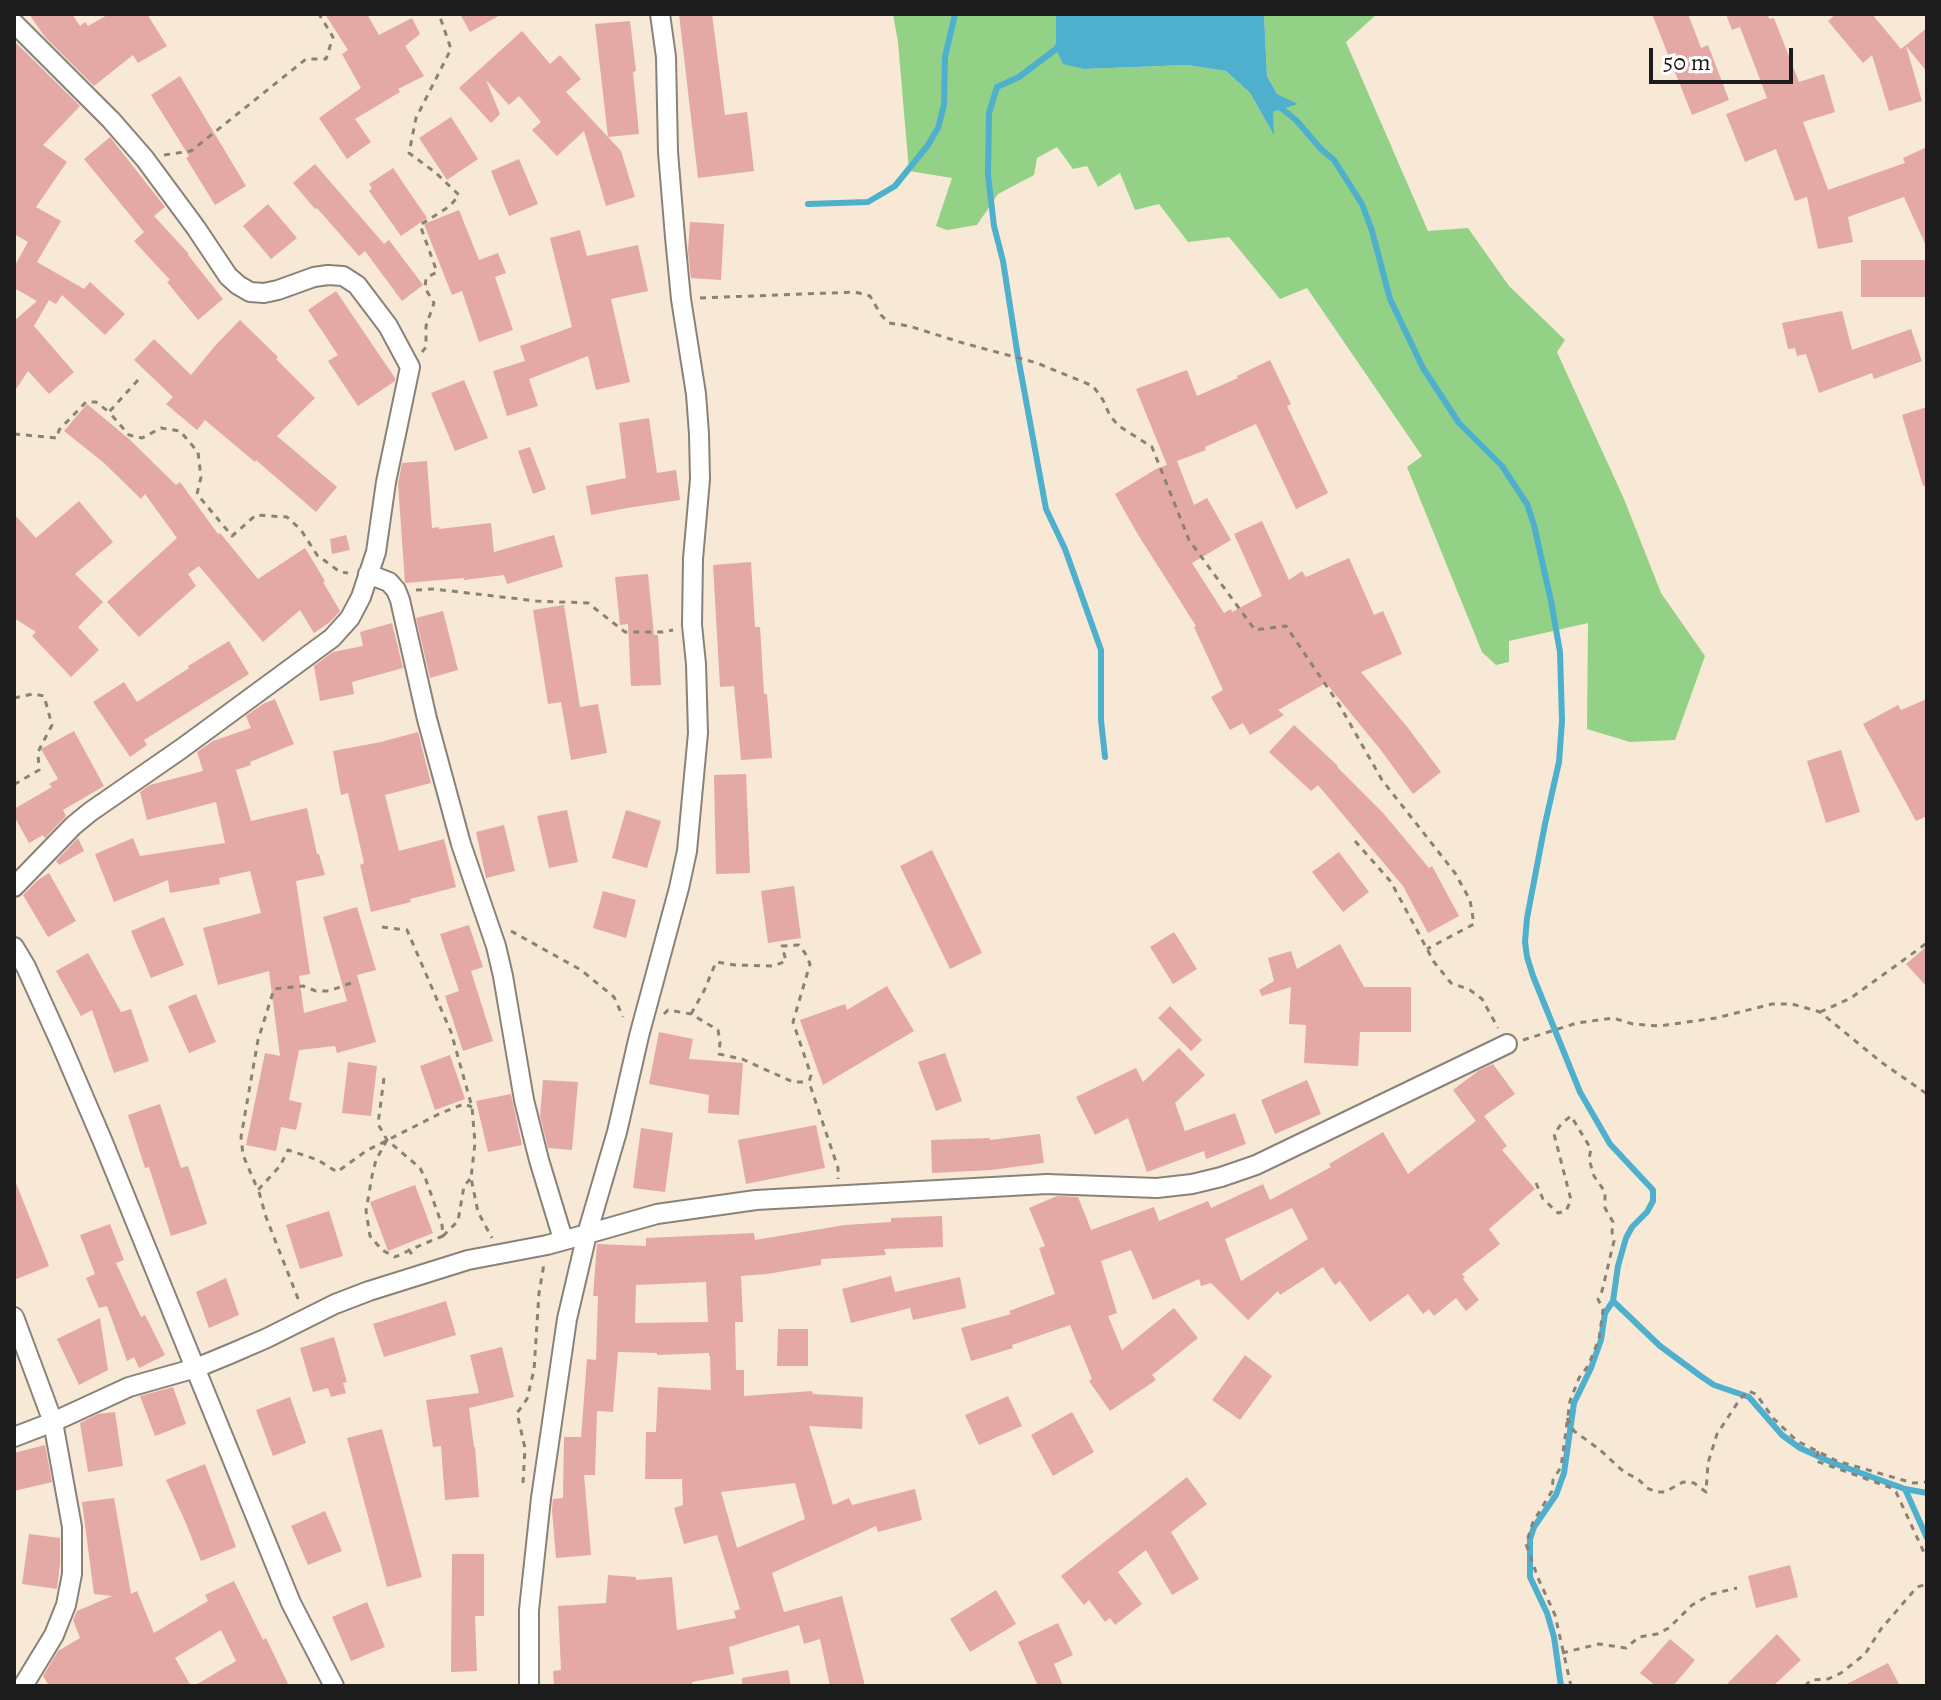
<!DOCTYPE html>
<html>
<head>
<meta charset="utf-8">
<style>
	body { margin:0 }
	#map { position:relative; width:1941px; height:1700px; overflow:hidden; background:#f7e9d5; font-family:Alegreya,serif }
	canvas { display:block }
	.frame { position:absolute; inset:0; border:16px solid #1c1c1c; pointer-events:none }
	.scale { position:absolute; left:1649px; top:48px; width:144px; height:36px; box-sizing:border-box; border:4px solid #1c1c1c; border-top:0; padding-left:10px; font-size:24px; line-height:28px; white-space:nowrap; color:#1c1c1c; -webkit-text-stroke:6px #fff; paint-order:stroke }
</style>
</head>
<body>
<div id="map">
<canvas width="1941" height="1700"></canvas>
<div class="frame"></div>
<div class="scale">50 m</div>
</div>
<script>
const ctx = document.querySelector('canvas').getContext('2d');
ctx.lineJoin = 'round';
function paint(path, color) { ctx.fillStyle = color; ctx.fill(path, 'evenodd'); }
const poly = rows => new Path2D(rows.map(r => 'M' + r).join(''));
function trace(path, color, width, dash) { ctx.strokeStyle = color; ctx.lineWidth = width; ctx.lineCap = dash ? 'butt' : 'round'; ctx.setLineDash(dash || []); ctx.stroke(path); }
paint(poly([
	[893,14,1056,14,1056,49,1084,69,1187,65,1226,71,1250,93,1273,133,1273,112,1297,104,1277,94,1267,76,1264,14,1377,14,1346,42,1428,231,1468,228,1509,286,1565,340,1557,352,1624,499,1661,593,1705,656,1675,740,1630,742,1587,729,1588,623,1509,641,1509,662,1496,665,1482,652,1407,467,1422,456,1307,288,1280,299,1229,237,1188,242,1159,204,1135,210,1120,173,1098,187,1087,166,1073,169,1057,147,1037,158,1034,175,998,194,977,225,947,230,936,226,952,178,909,171,898,42]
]), '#93d187');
paint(poly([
	[1056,14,1264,14,1267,76,1277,94,1298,104,1273,112,1274,135,1250,93,1226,71,1187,65,1084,69,1063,64,1056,49]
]), '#4eb0cd');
trace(poly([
	[1060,43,1056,49,1019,77,997,87,989,113,988,175,994,226,1003,261,1018,357,1046,509,1065,549,1101,650,1101,720,1105,757],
	[1276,104,1296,120,1321,149,1334,160,1362,204,1372,231,1390,299,1423,368,1459,423,1502,466,1527,504,1534,525,1551,601,1560,652,1562,721,1559,762,1545,824,1527,918,1525,942,1527,957,1533,976,1580,1092,1610,1144,1653,1190,1653,1201,1647,1212,1632,1227,1626,1238,1618,1266,1613,1301,1660,1346,1702,1377,1714,1385,1749,1397,1782,1435,1800,1448,1833,1463,1905,1489,1927,1493],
	[808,204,868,202,895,186,928,145,938,128,944,105,945,57,955,14],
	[1905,1489,1927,1538],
	[1561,1686,1554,1637,1547,1613,1530,1577,1530,1539,1534,1527,1556,1495,1564,1473,1574,1403,1591,1368,1601,1340,1605,1313,1613,1301]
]), '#4eb0cd', 6);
paint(poly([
	[29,14,72,14,80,26,85,22,88,26,109,14,147,14,167,46,138,63,133,55,94,86,45,37],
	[325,14,367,14,379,35,412,18,420,34,405,46,424,76,398,89,400,92,355,119,371,142,347,159,319,118,361,88,342,54,348,50],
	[460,14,502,14,470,32],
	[679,14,712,14,725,115,747,112,754,171,698,178],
	[1652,14,1688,14,1701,48,1708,45,1729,100,1692,115],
	[1726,14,1771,14,1768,16,1770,19,1774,18,1799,82,1824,74,1835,112,1803,122,1828,190,1905,163,1903,158,1927,147,1927,248,1904,197,1848,217,1853,242,1818,249,1807,197,1795,201,1776,149,1745,162,1726,114,1767,98,1740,27,1732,30],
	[1836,14,1872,14,1901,49,1927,28,1927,72,1906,46,1922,101,1889,111,1872,55,1863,63,1828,21],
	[630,21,636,71,633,72,639,134,608,137,595,24],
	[522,31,550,64,560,55,581,79,566,92,621,151,635,197,606,206,584,131,557,156,532,130,541,122,519,96,509,105,486,80,500,114,491,123,459,88],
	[14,41,80,106,43,145,67,162,36,207,61,221,37,262,84,289,90,282,125,314,105,335,62,295,56,304,49,300,34,326,74,372,49,394,28,371,14,392,14,321,37,301,14,288,14,267,28,242,14,234],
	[180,76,246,186,215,205,186,158,189,156,151,95],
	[451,117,478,159,447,180,419,138],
	[110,137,165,207,154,216,189,254,188,255,223,299,198,320,167,282,170,280,134,241,144,232,84,159],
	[519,159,538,204,509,216,491,171],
	[315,164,384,244,389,240,423,285,402,301,365,251,359,256,317,208,315,209,293,183],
	[393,168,427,218,401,236,369,191,372,188,369,184],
	[268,204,297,238,271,259,243,226],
	[459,210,479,260,498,253,506,273,495,277,513,330,479,342,462,291,452,295,424,224],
	[690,222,724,224,721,280,691,278,688,251],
	[580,230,587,256,638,245,648,291,611,299,630,382,596,390,588,356,529,379,538,406,507,416,493,371,525,361,520,346,572,327,550,238],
	[1861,260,1927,260,1927,297,1861,297],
	[336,291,395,378,395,381,358,406,328,361,338,355,308,310],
	[1842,311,1852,350,1911,329,1922,361,1874,379,1872,373,1819,393,1806,354,1797,356,1795,348,1788,349,1782,323],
	[240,320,278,357,276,359,315,398,277,436,337,487,316,512,256,460,255,462,205,420,197,430,166,404,173,397,134,360,154,339,191,375,214,347],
	[1270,360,1291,404,1287,406,1328,493,1296,509,1256,424,1205,447,1206,450,1177,461,1194,505,1207,498,1231,540,1192,563,1224,613,1231,609,1232,612,1262,596,1234,534,1262,521,1289,580,1302,571,1306,577,1349,558,1374,615,1383,611,1402,654,1361,672,1408,728,1441,772,1413,794,1380,749,1326,683,1278,710,1284,715,1250,735,1243,723,1230,730,1211,697,1223,690,1194,627,1196,626,1137,533,1115,494,1156,469,1167,465,1136,389,1187,370,1197,396,1238,378,1237,376],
	[464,380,488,438,455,451,431,393],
	[87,404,129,439,176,485,180,482,218,534,220,533,258,579,305,548,325,581,323,582,340,611,330,622,314,633,300,610,263,642,199,566,188,574,196,586,139,637,107,602,177,538,145,494,141,499,103,462,64,431],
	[1927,407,1927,485,1923,486,1902,415],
	[649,418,657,473,676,470,680,500,627,508,591,515,586,486,626,478,619,423],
	[530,447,546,489,533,494,518,451],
	[427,461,432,528,439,527,439,529,491,523,494,552,554,535,563,567,507,584,504,575,464,580,464,578,405,583,398,484,402,463],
	[79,501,113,542,75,574,103,602,78,627,99,650,71,677,32,636,36,632,14,618,14,514,36,538],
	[346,535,350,550,332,554,330,539],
	[751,562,755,627,760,627,764,694,767,694,772,758,741,760,734,686,720,687,713,565],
	[648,574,654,635,658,635,661,685,631,686,628,624,620,625,615,577],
	[564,605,580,707,598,704,607,753,571,760,561,702,548,704,533,610],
	[443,611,458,670,430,678,416,618],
	[392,623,403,668,352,682,354,694,320,701,314,666,333,652,363,646,360,632],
	[229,641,249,674,144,740,147,745,130,757,93,702,124,682,137,702,189,668,188,666],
	[275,699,294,744,250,762,251,765,236,770,251,821,307,808,317,854,319,854,325,875,296,881,310,974,299,976,304,1013,347,1001,323,917,357,907,376,970,357,975,376,1042,337,1053,335,1046,299,1050,289,1100,302,1103,296,1130,281,1127,276,1151,246,1145,265,1053,280,1056,269,971,218,985,203,928,261,913,250,871,219,878,220,884,170,893,168,880,114,902,95,854,133,838,140,856,225,843,216,802,147,820,140,792,150,785,203,771,197,752,213,741,251,728,246,716,263,704],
	[1927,699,1927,816,1916,821,1863,724,1898,705,1901,710],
	[1294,725,1338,766,1337,767,1384,814,1429,868,1432,866,1459,916,1428,933,1403,886,1318,785,1311,791,1269,752],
	[74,731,104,786,63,810,66,816,45,838,43,835,29,843,14,816,14,809,52,787,49,784,58,779,41,749],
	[418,732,431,783,385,795,399,851,444,839,456,887,410,899,411,902,371,912,360,865,364,863,348,793,341,795,333,751,381,742],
	[1841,750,1860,812,1826,823,1807,761],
	[746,774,750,873,716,874,714,775],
	[567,810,578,862,549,868,537,816],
	[626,810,661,821,647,868,612,858],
	[504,825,515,871,486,878,476,832],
	[78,838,84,851,59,865,56,861],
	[932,850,982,953,950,969,900,866],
	[1339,852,1369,892,1343,912,1312,872],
	[49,873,76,921,48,937,23,895,38,880],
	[794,886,801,938,768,943,761,891],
	[603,891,636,900,626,938,593,928],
	[164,917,184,965,151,978,131,931],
	[469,925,483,967,471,971,493,1041,463,1051,445,996,459,991,440,934],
	[1174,932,1197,969,1173,984,1150,947],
	[1340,944,1364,987,1411,987,1411,1032,1360,1032,1358,1066,1304,1063,1306,1025,1289,1024,1291,987,1262,996,1259,990,1274,981,1268,958,1291,951,1297,969],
	[1927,946,1927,987,1906,964],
	[88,953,121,1012,131,1009,149,1061,114,1073,92,1010,81,1016,56,971],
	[887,986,914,1031,823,1085,800,1020,845,1004,847,1010],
	[196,994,216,1042,189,1053,168,1006],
	[1170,1006,1202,1040,1191,1051,1158,1018],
	[659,1032,693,1039,689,1059,743,1063,739,1115,708,1113,709,1095,649,1084],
	[1179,1048,1205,1075,1175,1103,1185,1131,1235,1113,1246,1144,1206,1159,1204,1151,1147,1172,1128,1118,1095,1135,1076,1097,1136,1068,1143,1082],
	[945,1053,962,1101,936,1111,918,1062],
	[450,1055,465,1099,435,1110,420,1066],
	[348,1062,377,1066,371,1116,342,1113],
	[1493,1064,1515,1094,1484,1116,1507,1146,1502,1150,1535,1189,1489,1229,1500,1244,1462,1274,1465,1277,1463,1279,1479,1300,1466,1311,1456,1298,1434,1316,1429,1309,1423,1314,1408,1294,1370,1322,1340,1281,1335,1285,1323,1267,1280,1295,1278,1291,1248,1320,1211,1283,1201,1286,1199,1279,1153,1300,1131,1250,1101,1261,1117,1313,1108,1316,1122,1350,1174,1308,1198,1338,1152,1375,1156,1380,1110,1411,1089,1381,1092,1379,1070,1325,1012,1345,1013,1348,971,1361,961,1328,1011,1314,1009,1311,1055,1294,1039,1248,1045,1246,1029,1208,1057,1196,1078,1197,1091,1230,1154,1207,1159,1221,1208,1201,1211,1208,1263,1184,1270,1200,1331,1167,1329,1164,1383,1132,1408,1174,1476,1121,1453,1090,1478,1071],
	[1292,1208,1308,1239,1241,1281,1225,1239],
	[543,1080,578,1082,572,1150,548,1148,540,1116],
	[1307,1080,1321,1114,1275,1134,1261,1100],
	[511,1094,522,1145,488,1152,476,1101],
	[160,1104,181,1168,188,1166,207,1224,171,1236,149,1167,145,1168,128,1115],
	[816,1125,825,1168,746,1184,738,1140],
	[641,1128,673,1133,665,1192,633,1188],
	[1040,1134,1044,1163,991,1170,932,1173,931,1140,990,1138,990,1140],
	[14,1178,49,1266,14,1280],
	[415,1185,433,1233,388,1251,370,1202],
	[329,1211,343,1256,300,1269,286,1225],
	[942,1216,943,1247,884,1249,886,1255,821,1259,821,1265,767,1274,741,1276,743,1322,735,1322,736,1370,744,1370,744,1396,812,1391,813,1394,863,1397,862,1429,809,1426,833,1505,849,1498,852,1505,915,1489,922,1520,878,1532,876,1526,772,1573,784,1612,842,1596,865,1686,830,1686,820,1639,804,1644,799,1625,729,1647,734,1674,692,1682,693,1686,554,1686,553,1671,561,1670,558,1606,606,1603,608,1575,636,1577,636,1580,672,1577,677,1630,736,1618,734,1611,740,1609,717,1535,684,1544,674,1508,683,1505,682,1479,645,1479,646,1432,656,1432,658,1387,711,1390,710,1356,709,1356,709,1353,657,1355,657,1353,618,1352,613,1412,597,1411,595,1475,584,1475,591,1555,556,1558,552,1510,553,1499,563,1498,564,1437,581,1437,587,1359,596,1360,598,1296,593,1296,597,1244,646,1246,646,1238,754,1233,755,1240,845,1225,891,1222,891,1218],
	[706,1282,708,1322,635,1323,636,1285],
	[795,1483,805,1519,737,1548,721,1492],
	[110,1224,124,1260,116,1263,141,1317,145,1315,165,1355,139,1368,134,1357,127,1361,107,1306,99,1308,86,1278,95,1274,80,1235],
	[891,1276,895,1292,960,1277,966,1308,913,1320,910,1308,851,1323,842,1289],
	[226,1278,239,1315,209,1328,196,1292],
	[446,1301,456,1335,384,1357,373,1324],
	[100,1318,108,1370,79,1385,57,1339],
	[778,1329,808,1329,808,1366,777,1366],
	[334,1337,347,1382,343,1383,346,1393,331,1397,328,1388,313,1392,300,1348],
	[502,1347,514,1397,469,1408,474,1447,475,1447,479,1497,445,1500,441,1446,433,1447,426,1400,479,1393,470,1355],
	[1245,1355,1272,1376,1240,1420,1212,1400],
	[173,1387,186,1424,155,1436,140,1396],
	[1008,1396,1022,1426,979,1445,965,1415],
	[290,1397,306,1443,273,1456,256,1410],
	[115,1412,123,1466,88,1472,80,1423,98,1414],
	[1072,1412,1094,1452,1053,1476,1031,1435],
	[382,1429,422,1577,387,1587,347,1438],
	[45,1445,52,1482,14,1491,14,1453],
	[205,1464,236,1547,201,1561,185,1521,166,1480],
	[1187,1477,1207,1504,1171,1532,1199,1579,1172,1595,1146,1550,1118,1572,1142,1604,1115,1625,1110,1618,1105,1622,1089,1600,1084,1605,1061,1576],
	[114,1498,131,1594,137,1591,154,1633,208,1601,205,1595,234,1581,263,1640,266,1638,289,1686,194,1686,236,1661,221,1630,175,1658,191,1686,49,1686,43,1676,58,1651,80,1638,73,1620,77,1611,112,1596,94,1594,82,1502],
	[325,1511,342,1551,308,1565,291,1526],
	[29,1534,60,1538,60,1564,57,1589,22,1584],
	[452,1554,484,1554,484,1616,475,1616,477,1671,451,1672],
	[1790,1565,1798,1597,1756,1608,1748,1576],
	[996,1590,1016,1624,970,1652,950,1619],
	[367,1602,385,1647,351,1661,332,1617],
	[1058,1623,1073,1655,1054,1664,1063,1686,1038,1686,1018,1642],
	[1777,1634,1801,1660,1773,1686,1725,1686],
	[1670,1639,1695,1660,1673,1686,1656,1686,1640,1673],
	[1888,1663,1900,1686,1843,1686],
	[788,1670,791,1686,742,1686,742,1678]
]), '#e4a8a5');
const minor = poly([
	[14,23,111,120,145,159,196,228,228,276,238,285,250,292,264,293,278,290,314,277,328,275,343,276,357,285,388,326,410,367,386,482,376,552,361,597,350,618,332,638,181,749,90,812,73,826,14,887],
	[368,574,389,582,396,590,400,600,427,719,461,844,496,946,503,976,524,1100,539,1160,563,1239],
	[14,947,26,967,61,1044,103,1142,291,1603,334,1686],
	[14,1317,53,1422,72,1527,72,1574,66,1605,54,1635,23,1686],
	[14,1437,53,1422,129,1387,196,1368,230,1354,267,1338,335,1304,369,1291,468,1260,547,1245,587,1234,617,1132,639,1036,679,888,687,851,698,733,696,664,692,625,693,559,700,479,699,434,696,394,681,299,675,237,668,152,666,57,660,14],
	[529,1686,529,1610,541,1498,567,1319,587,1234,657,1214,756,1200,1047,1184,1157,1188,1192,1184,1221,1177,1256,1165,1507,1044]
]);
trace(minor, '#8a8278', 22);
trace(poly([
	[164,155,191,151,306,59,326,59,333,37,319,14],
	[700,298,855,292,870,296,881,315,889,323,909,326,963,343,1037,363,1093,386,1103,400,1110,416,1119,426,1152,447,1189,540,1255,630,1286,626,1340,706,1382,780,1455,873,1470,900,1474,924,1427,949],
	[422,352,426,347,426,326,434,303,425,288,426,278,437,272,420,225,450,206,459,195,436,173,409,153,416,118,451,49,439,14],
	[138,380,109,412,129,435,142,438,161,428,180,431,198,452,201,477,197,494,232,536,256,515,287,517,301,530,317,555,340,572,348,573],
	[14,434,57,438,59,430,86,402,96,402,109,412],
	[416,590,434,589,536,601,588,603,625,632,663,632,673,630],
	[14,698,33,694,44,696,52,725,38,752,39,770,15,784,14,800],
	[1355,841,1391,882,1434,962,1451,983,1470,990,1482,999,1498,1028],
	[382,927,407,930,451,1032,472,1107,475,1143,471,1178,478,1212,492,1238],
	[511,931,581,970,614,997,623,1017],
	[351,983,329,991,316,991,303,986,274,989,258,1040,241,1137,243,1155,258,1190,280,1166,288,1150,318,1160,337,1172,366,1151,441,1113,464,1104,472,1107],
	[1820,1012,1851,998,1927,943],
	[664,1014,668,1010,691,1014,718,1030,720,1042,719,1054,742,1059,793,1082,809,1082],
	[691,1014,704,991,716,962,735,965,774,966,786,961,782,946,799,945,805,953,810,964,793,1022,811,1075,809,1082,838,1168,838,1179],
	[1523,1040,1577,1023,1613,1018,1633,1024,1659,1026,1716,1018,1772,1004,1792,1004,1820,1012,1881,1062,1927,1094],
	[384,1078,378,1124,387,1140,420,1168,426,1180,442,1225,443,1236,409,1250,413,1256],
	[387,1140,376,1160,372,1176,366,1211,370,1236,382,1250,395,1257,408,1251],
	[1536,1183,1543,1199,1558,1213,1566,1211,1571,1200,1554,1134,1562,1123,1571,1116,1591,1149,1589,1159,1594,1176,1605,1192,1605,1208,1613,1222,1612,1232,1614,1241,1602,1291,1598,1299,1603,1310,1599,1339,1588,1366,1579,1378,1570,1401,1561,1467,1553,1480,1552,1491,1533,1522,1526,1544,1538,1578,1555,1615,1571,1686],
	[259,1192,266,1217,299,1301],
	[443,1236,458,1221,464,1186,471,1178],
	[1567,1418,1574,1431,1599,1449,1624,1472,1638,1479,1647,1488,1656,1492,1665,1492,1683,1482,1694,1483,1706,1492,1708,1463,1717,1434,1740,1399,1748,1391,1756,1394,1773,1418,1797,1441,1837,1461,1913,1483,1927,1482],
	[1818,1451,1816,1461,1889,1487,1896,1492,1927,1559],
	[523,1483,525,1448,517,1413,527,1399,534,1370,539,1293,544,1264],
	[1562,1653,1599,1644,1626,1648,1639,1637,1657,1634,1669,1628,1692,1605,1701,1600,1712,1594,1737,1588],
	[1805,1686,1811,1680,1828,1679,1841,1673,1865,1654,1881,1629,1917,1587,1927,1584]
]), '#8a8278', 3, [6, 6]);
trace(minor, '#fff', 18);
</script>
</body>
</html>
